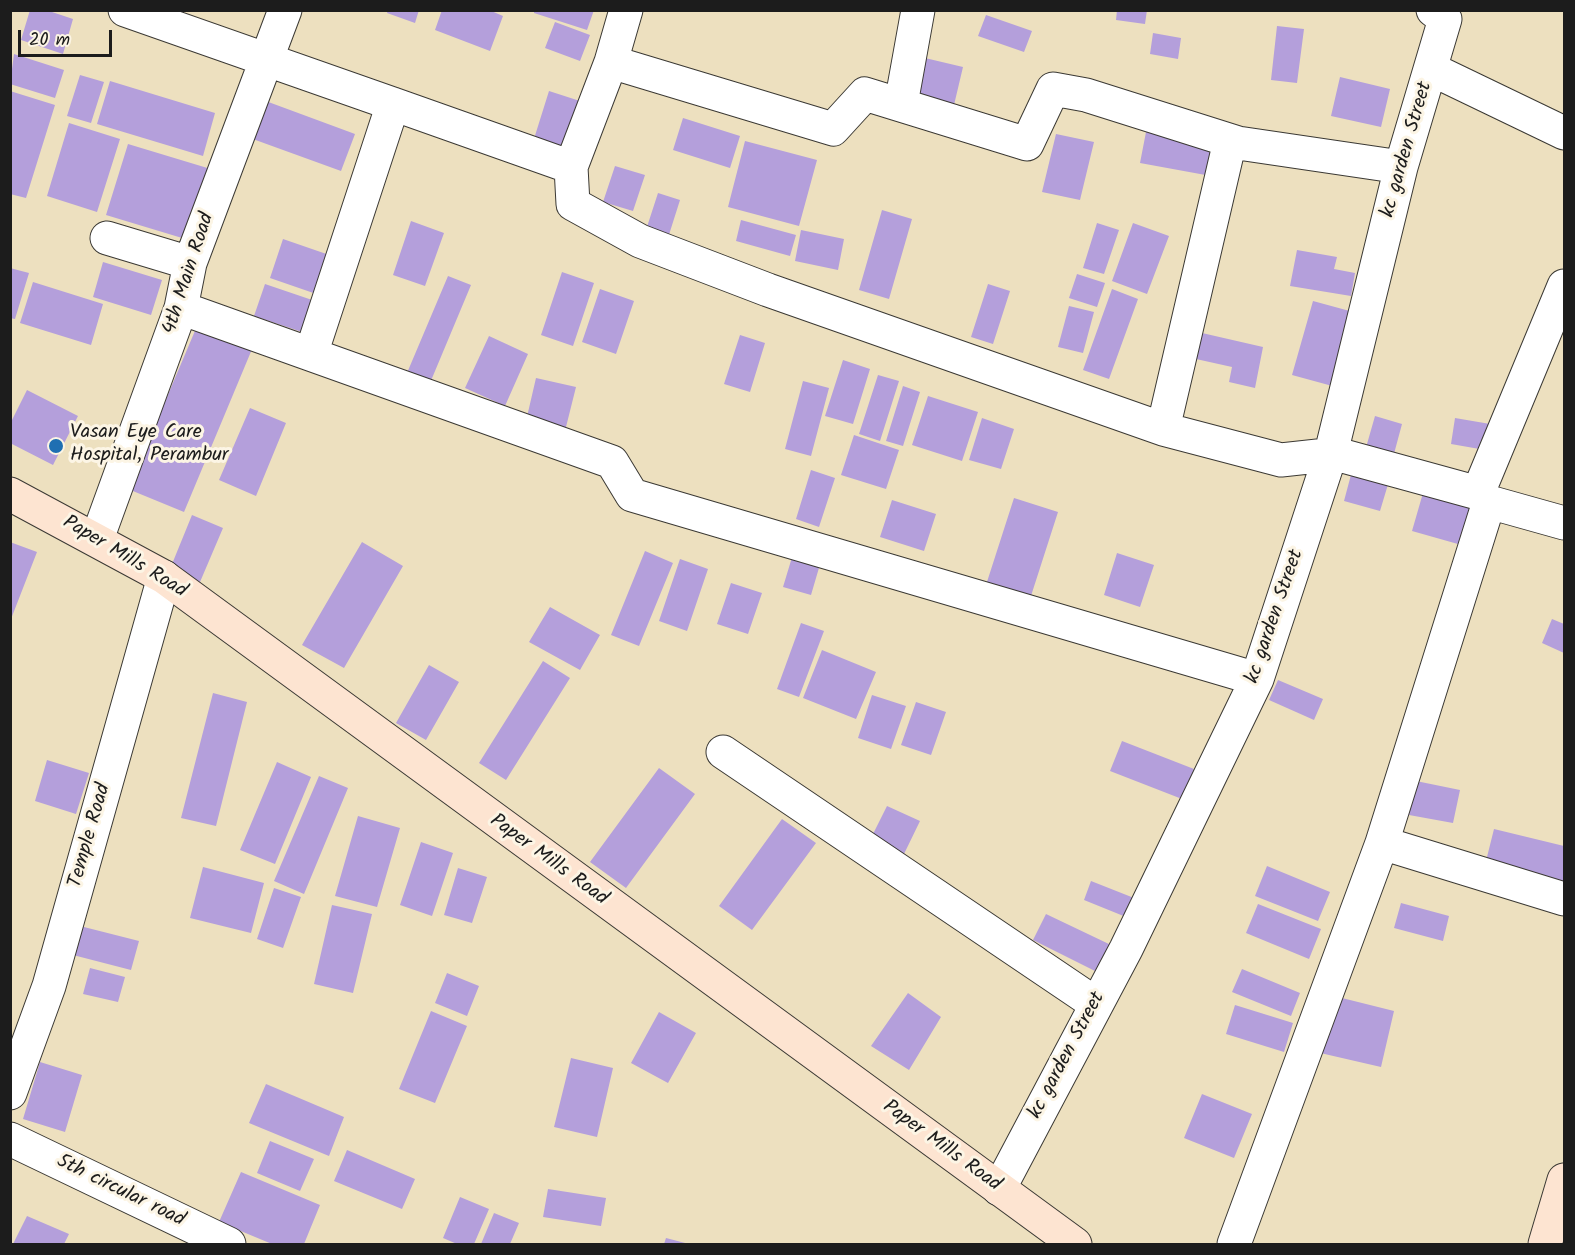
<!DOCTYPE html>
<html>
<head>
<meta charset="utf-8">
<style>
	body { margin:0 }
	#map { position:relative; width:1575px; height:1255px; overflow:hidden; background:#ede0bf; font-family:Kalam,sans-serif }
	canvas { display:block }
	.frame { position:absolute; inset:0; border:12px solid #1c1c1c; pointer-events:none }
	.scale { position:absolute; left:18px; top:30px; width:94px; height:27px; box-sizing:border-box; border:3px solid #1c1c1c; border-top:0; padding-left:8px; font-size:18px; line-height:21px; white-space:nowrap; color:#1c1c1c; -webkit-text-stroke:4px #fcf5e5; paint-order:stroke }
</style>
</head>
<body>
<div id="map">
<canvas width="1575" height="1255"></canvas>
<div class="frame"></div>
<div class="scale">20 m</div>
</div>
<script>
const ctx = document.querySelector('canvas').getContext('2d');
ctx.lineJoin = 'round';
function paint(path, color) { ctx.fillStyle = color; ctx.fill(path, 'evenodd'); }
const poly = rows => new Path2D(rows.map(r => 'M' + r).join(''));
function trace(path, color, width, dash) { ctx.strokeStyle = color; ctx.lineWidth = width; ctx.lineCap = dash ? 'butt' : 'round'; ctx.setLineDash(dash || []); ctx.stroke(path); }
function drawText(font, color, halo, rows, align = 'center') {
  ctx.font = font + ' Kalam,sans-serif'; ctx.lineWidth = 6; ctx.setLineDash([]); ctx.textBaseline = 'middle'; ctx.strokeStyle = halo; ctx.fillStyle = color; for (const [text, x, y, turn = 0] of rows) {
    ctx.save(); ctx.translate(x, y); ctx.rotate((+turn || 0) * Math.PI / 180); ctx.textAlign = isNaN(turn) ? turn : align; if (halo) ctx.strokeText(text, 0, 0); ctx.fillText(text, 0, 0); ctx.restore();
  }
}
paint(poly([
	[30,10,46,10,73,19,63,54,21,40],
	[388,10,419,10,415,23,387,13],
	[442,10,489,10,503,16,490,51,435,30],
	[534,10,594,10,587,30,534,13],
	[1117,10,1147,10,1145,24,1116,20],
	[986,15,1032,31,1024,52,978,36],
	[555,22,590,35,580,61,545,48],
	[1277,26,1304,29,1297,83,1271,80],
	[1153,33,1181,38,1178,59,1150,54],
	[14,54,64,70,55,98,10,84],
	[925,58,963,67,954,105,916,96],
	[80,75,104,82,91,123,67,116],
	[1340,77,1390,89,1381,127,1331,116],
	[110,81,215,113,203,156,97,124],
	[10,91,55,105,26,198,10,194],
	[549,91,583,102,566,153,533,142],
	[263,100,355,134,341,171,250,138],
	[683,118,740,136,730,168,673,150],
	[69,123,120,139,97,212,47,196],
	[1146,132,1217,146,1211,176,1140,163],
	[1056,134,1094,142,1080,200,1042,192],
	[745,141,817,160,799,226,728,207],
	[128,144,214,170,192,241,106,215],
	[615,166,645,175,633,211,603,202],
	[658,193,680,200,667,241,645,233],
	[882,210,912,219,889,299,859,290],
	[741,220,796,235,790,256,736,241],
	[411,221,444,233,425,286,393,275],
	[1097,223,1119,230,1104,274,1083,268],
	[1133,223,1169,236,1147,294,1112,281],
	[801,230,844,239,838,270,795,261],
	[283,239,338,258,325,297,270,278],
	[1297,250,1337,257,1334,269,1355,273,1351,296,1290,286],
	[103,262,162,280,151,315,93,297],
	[10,268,29,273,15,319,10,318],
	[562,272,594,283,573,346,541,335],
	[1077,274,1105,283,1097,307,1069,298],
	[448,276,471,285,430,383,407,373],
	[33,282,103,304,91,345,20,323],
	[265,284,318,302,308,334,254,316],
	[988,284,1010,291,993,344,971,337],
	[600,289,634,301,616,354,582,342],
	[1112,289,1138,299,1109,379,1083,370],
	[1313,301,1357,313,1336,387,1292,375],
	[1069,306,1094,312,1083,353,1058,347],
	[200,319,255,342,184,512,128,489],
	[1202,333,1263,347,1255,388,1229,382,1232,367,1196,359],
	[740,335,765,343,750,392,724,384],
	[489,336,528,354,505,406,465,388],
	[843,360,870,369,853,424,825,416],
	[878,375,899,381,880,441,859,434],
	[536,378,576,387,565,431,526,421],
	[803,381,829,388,811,456,785,449],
	[903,386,920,392,903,446,886,441],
	[27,390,78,416,53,465,10,443,10,424],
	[928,396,978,412,962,461,912,445],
	[250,408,286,423,256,496,219,480],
	[1375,416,1402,424,1391,465,1363,458],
	[982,418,1014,429,1001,469,969,460],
	[1455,418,1496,425,1491,451,1451,444],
	[854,435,899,450,886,489,841,475],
	[811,470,835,478,819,527,796,519],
	[1352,471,1389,481,1380,511,1344,501],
	[1425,486,1485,503,1472,548,1412,531],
	[1014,498,1058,512,1030,599,986,585],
	[892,500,936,514,924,551,880,537],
	[192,515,223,528,200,582,170,569],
	[10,542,37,552,11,619,10,619],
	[362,542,403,566,344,668,302,645],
	[645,551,673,563,639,646,611,635],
	[1117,553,1154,565,1140,607,1104,595],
	[793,554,821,561,811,595,783,587],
	[680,559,708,569,687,631,659,621],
	[731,583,762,593,748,634,717,624],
	[550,607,600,635,580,670,529,642],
	[1552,619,1564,624,1564,653,1542,643],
	[801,623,824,631,799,697,777,689],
	[822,650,876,672,856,719,803,698],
	[543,661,570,678,506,780,479,763],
	[429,665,459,682,426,740,396,723],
	[1278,680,1323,699,1314,720,1269,700],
	[213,693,247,702,216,826,181,818],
	[872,695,906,706,891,749,858,738],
	[916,702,946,712,931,755,901,745],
	[1122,741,1194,769,1182,799,1110,771],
	[47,760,89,773,76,814,35,801],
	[277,762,311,777,275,864,240,850],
	[659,768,695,794,626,888,590,862],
	[319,776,348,788,304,894,274,881],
	[1416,781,1460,790,1453,823,1409,815],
	[887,806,920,821,904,854,871,838],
	[358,816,400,828,377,907,335,896],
	[782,819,816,843,752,930,719,906],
	[1494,829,1564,846,1564,883,1485,865],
	[421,842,453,853,432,916,400,905],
	[1267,866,1330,892,1318,921,1255,896],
	[203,867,264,883,251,933,190,918],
	[458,868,487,877,472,923,444,915],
	[1091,881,1134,898,1126,917,1084,900],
	[274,888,301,897,283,948,257,939],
	[1401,903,1449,916,1443,941,1394,928],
	[1258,904,1321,929,1309,959,1246,933],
	[332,905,372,914,353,993,314,984],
	[1046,914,1111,945,1097,972,1033,940],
	[80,926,139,941,131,970,73,955],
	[90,968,125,977,118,1002,83,994],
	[1242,969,1300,993,1291,1016,1232,992],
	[447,973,479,986,467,1016,435,1003],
	[908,993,941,1017,909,1070,871,1046],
	[1330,995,1394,1011,1381,1067,1316,1052],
	[1235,1005,1293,1023,1284,1052,1226,1034],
	[431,1011,467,1026,435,1103,399,1089],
	[659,1012,696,1033,668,1083,631,1063],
	[571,1058,613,1068,597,1137,554,1127],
	[40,1062,82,1075,65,1132,23,1119],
	[266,1084,344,1117,329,1156,249,1123],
	[1202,1094,1252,1114,1234,1158,1184,1138],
	[270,1141,314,1159,300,1191,257,1173],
	[347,1150,415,1179,402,1209,334,1181],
	[241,1172,320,1205,304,1244,272,1244,219,1222],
	[548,1189,606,1198,601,1226,543,1217],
	[460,1197,489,1209,474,1244,457,1244,443,1238],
	[494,1213,519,1223,510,1244,481,1244],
	[27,1216,69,1234,64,1244,13,1244],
	[666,1238,689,1244,664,1244]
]), '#b49fdb');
const street = poly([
	[125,10,393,104],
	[626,10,611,62,571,167,573,204,640,241,768,290,1163,429,1281,460,1336,454,1478,493,1489,502,1564,523],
	[611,62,833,129,865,94,1027,144,1053,89,1086,95,1238,143,1401,167],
	[1431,69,1564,133],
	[901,104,918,10],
	[107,238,190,263],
	[181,308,612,462,632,495,1257,679],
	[311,354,393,104,571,167],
	[1163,429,1230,141],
	[1478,493,1564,286],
	[97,539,181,308,190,263,285,10],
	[723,752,1096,1004],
	[1382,843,1564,899],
	[10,1093,49,986,164,577],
	[10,1139,229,1244],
	[999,1189,1126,949,1257,679,1331,453,1401,167,1445,19,1433,10],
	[1234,1244,1382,843,1489,502]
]);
const secondary = poly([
	[10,494,164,577,1075,1244],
	[1545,1244,1564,1180]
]);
trace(street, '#3b3934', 35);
trace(secondary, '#3b3934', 35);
trace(street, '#fff', 33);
trace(secondary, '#fde4d1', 33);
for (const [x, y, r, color] of [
	[56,446,8,"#1f6fb2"]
]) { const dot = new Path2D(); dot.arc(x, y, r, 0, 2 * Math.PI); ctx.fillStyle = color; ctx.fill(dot); trace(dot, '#fcf5e5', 2); }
drawText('20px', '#1c1c1c', '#fcf5e5', [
	["kc garden Street",1408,150,-74],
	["4th Main Road",190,274,-72],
	["Paper Mills Road",124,558,31],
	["kc garden Street",1276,617,-71],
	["Temple Road",91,836,-74],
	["Paper Mills Road",548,861,36],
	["kc garden Street",1068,1056,-62],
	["Paper Mills Road",941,1147,36],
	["5th circular road",120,1192,26]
]);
drawText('20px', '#1c1c1c', '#fcf5e5', [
	["Vasan Eye Care",70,434],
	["Hospital, Perambur",70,457]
], 'left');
</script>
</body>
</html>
